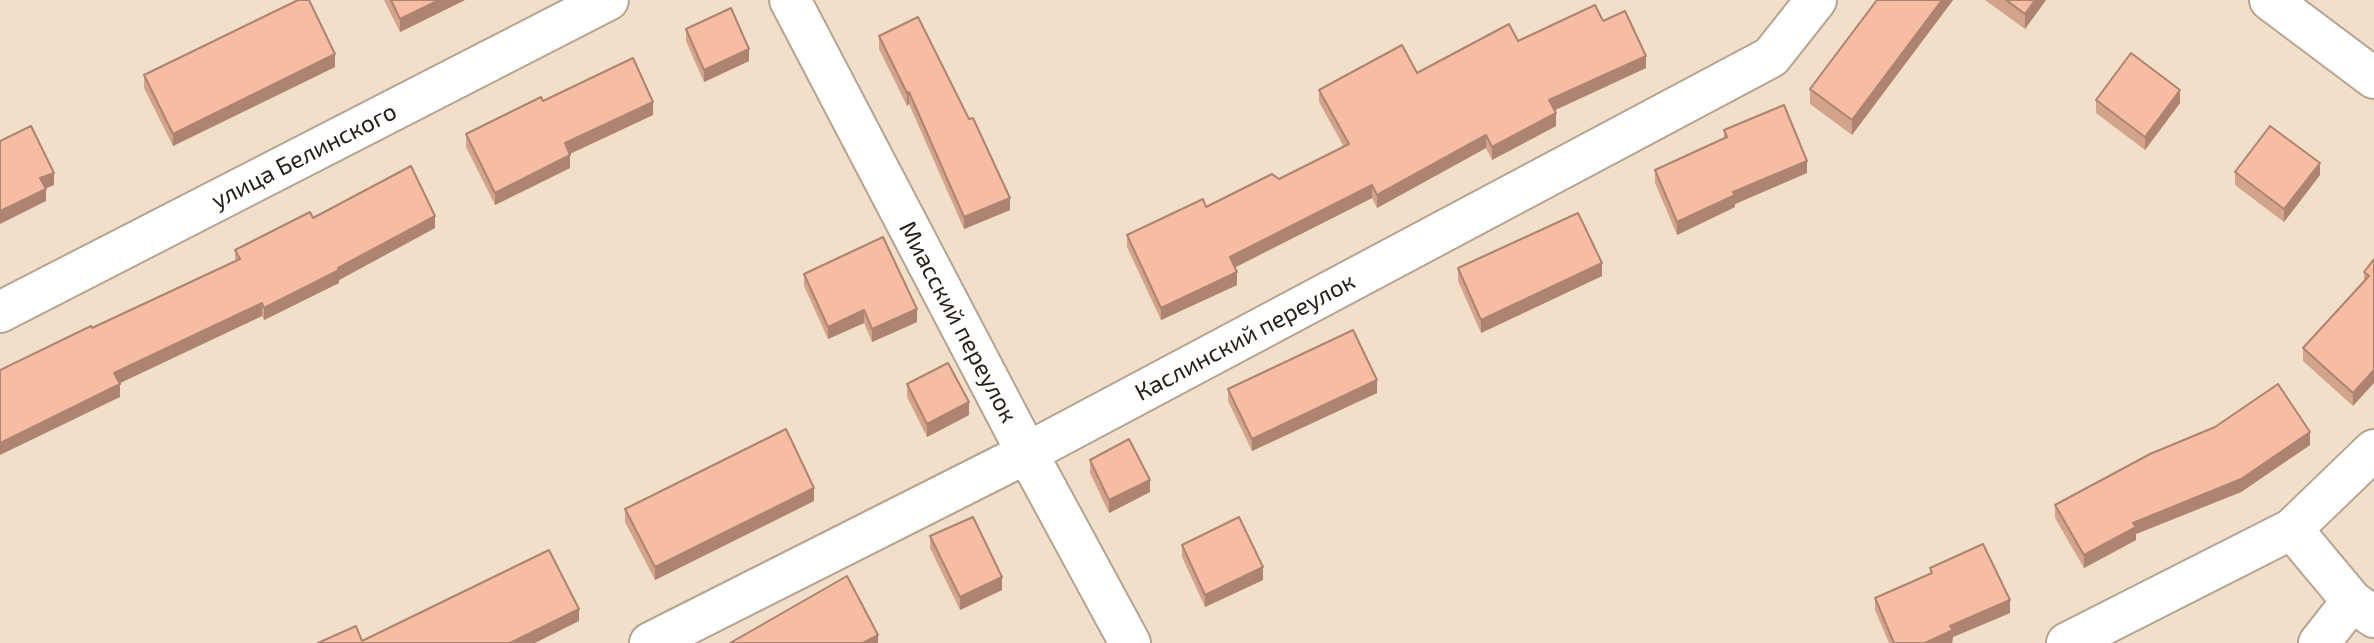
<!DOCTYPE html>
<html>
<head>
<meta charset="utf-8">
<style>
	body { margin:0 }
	canvas { display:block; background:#f1dfca }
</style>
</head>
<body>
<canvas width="2374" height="643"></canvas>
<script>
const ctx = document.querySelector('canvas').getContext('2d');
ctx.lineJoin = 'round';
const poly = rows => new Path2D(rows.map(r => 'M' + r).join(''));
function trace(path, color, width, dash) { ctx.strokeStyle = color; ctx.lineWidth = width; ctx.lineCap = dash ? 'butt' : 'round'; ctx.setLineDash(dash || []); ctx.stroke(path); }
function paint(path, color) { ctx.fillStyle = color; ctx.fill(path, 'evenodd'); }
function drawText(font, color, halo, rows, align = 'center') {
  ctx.font = font + ' "Exo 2",sans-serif'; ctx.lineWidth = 8; ctx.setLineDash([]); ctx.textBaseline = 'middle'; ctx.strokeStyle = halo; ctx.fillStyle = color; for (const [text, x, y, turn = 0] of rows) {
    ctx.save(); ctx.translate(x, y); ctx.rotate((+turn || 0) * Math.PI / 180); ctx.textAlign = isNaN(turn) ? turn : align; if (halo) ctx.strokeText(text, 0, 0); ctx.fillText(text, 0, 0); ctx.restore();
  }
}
const minor = poly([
	[790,0,1027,453,1130,643],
	[2270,0,2374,78],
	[0,312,608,0],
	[2292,529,2352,601,2374,617],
	[650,643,1027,453,1771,57,1816,0],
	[2067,643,2292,529,2374,450],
	[2319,643,2352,601]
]);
trace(minor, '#b5a490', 44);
trace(minor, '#fff', 40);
paint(poly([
	[384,0,465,0,400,32],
	[1877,0,1953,0,1852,135,1810,104,1810,89],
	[1985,0,2046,0,2025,29],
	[1603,21,1646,68,1554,110,1556,126,1492,160,1486,148,1377,208,1372,198,1235,267,1237,285,1161,320,1127,247,1127,235,1279,179,1344,147,1319,102,1319,90,1417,73,1518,41],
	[686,29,749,61,704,82,686,41],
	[879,36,969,119,1010,210,964,229,909,104,907,106,879,49],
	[335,67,173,146,144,88,144,75],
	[2096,100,2180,103,2145,150,2096,113],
	[543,101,653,115,570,154,570,168,495,205,466,147,466,134],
	[1724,130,1807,173,1735,204,1735,207,1677,235,1655,183,1655,170,1724,139],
	[2235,172,2320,175,2284,222,2235,185],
	[313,218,435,228,339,280,339,283,264,320,262,316,119,383,120,397,92,328,235,261,235,250],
	[2374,259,2353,406,2303,361,2303,348,2364,281,2364,272],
	[1458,268,1602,276,1481,333,1458,281],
	[804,274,917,322,872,342,864,323,828,339,804,286],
	[907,384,969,415,927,437,907,397],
	[1228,389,1377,393,1252,451,1228,401],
	[2310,445,2241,492,2136,534,2136,540,2084,568,2055,518,2055,505],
	[1090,460,1150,492,1109,513,1090,473],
	[814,501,655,580,625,522,625,509],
	[930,536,1002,590,960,610,930,548],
	[1182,545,1263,580,1205,607,1182,557],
	[1930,568,2010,613,1953,637,1952,643,1889,643,1875,610,1875,598,1930,574]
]), '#d4a38b');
paint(poly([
	[439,0,465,0,400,32,400,19],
	[1942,0,1953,0,1852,135,1852,120],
	[2035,0,2046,0,2025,29,2025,14],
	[749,49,749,61,704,82,704,70],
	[335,54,335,67,173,146,173,134],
	[1646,56,1646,68,1549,113,1549,100],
	[2180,90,2180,103,2145,150,2145,137],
	[909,92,909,104,907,106,907,93],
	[653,102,653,115,565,156,565,143],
	[1556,113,1556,126,1492,160,1492,147],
	[1486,135,1486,148,1377,208,1377,195],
	[570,155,570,168,495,205,495,193],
	[1807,161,1807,173,1735,204,1735,207,1677,235,1677,222,1733,192],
	[2320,163,2320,175,2284,222,2284,209],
	[54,173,54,185,40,191,40,178],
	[1372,185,1372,198,1230,270,1230,257],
	[46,189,46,201,0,224,0,211],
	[1010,198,1010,210,964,229,964,217],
	[435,216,435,228,339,280,339,283,264,320,264,308],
	[1602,263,1602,276,1481,333,1481,320],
	[1237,272,1237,285,1161,320,1161,308],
	[262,303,262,316,114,386,114,373],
	[917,309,917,322,872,342,872,329],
	[864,310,864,323,828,339,828,327],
	[2374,370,2374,383,2353,406,2353,393],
	[1377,380,1377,393,1252,451,1252,439],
	[120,384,120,397,0,455,0,443],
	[969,402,969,415,927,437,927,424],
	[2310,432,2310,445,2241,492,2136,534,2136,540,2084,568,2084,555,2133,523],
	[1150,480,1150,492,1109,513,1109,500],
	[814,488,814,501,655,580,655,567],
	[1263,567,1263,580,1205,607,1205,595],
	[1002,577,1002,590,960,610,960,597],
	[2010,600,2010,613,1953,637,1952,643,1925,643,1950,626],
	[579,609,579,621,535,643,510,643],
	[878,635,878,643,863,643]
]), '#ad8471');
const building = poly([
	[298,0,309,0,335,54,173,134,144,75,298,0],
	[391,0,439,0,400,19,391,0],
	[1877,0,1942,0,1852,120,1810,89,1877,0],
	[2006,0,2035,0,2025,14,2006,0],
	[1595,5,1603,21,1625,11,1646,56,1549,100,1556,113,1492,147,1486,135,1377,195,1372,185,1230,257,1237,272,1161,308,1127,235,1203,199,1206,207,1272,174,1279,179,1349,144,1319,90,1402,45,1417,73,1509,24,1518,41,1595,5],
	[731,8,749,49,704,70,686,29,731,8],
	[918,17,969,119,973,118,1010,198,964,217,909,92,907,93,879,36,918,17],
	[2131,53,2180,90,2145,137,2096,100,2131,53],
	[633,58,653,102,565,143,570,155,495,193,466,134,541,97,543,101,633,58],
	[1784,105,1807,161,1733,192,1735,195,1677,222,1655,170,1727,137,1724,130,1784,105],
	[31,126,54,173,40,178,46,189,0,211,0,141,31,126],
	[2270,126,2320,163,2284,209,2235,172,2270,126],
	[411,166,435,216,338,268,339,270,264,308,262,303,114,373,120,384,0,443,0,370,91,326,92,328,240,259,235,250,310,212,313,218,411,166],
	[1578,213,1602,263,1481,320,1458,268,1578,213],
	[883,237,917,309,872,329,864,310,828,327,804,274,883,237],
	[2374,259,2374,370,2353,393,2303,348,2369,276,2364,272,2374,259],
	[1353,330,1377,380,1252,439,1228,389,1353,330],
	[948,363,969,402,927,424,907,384,948,363],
	[2278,384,2310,432,2241,479,2133,523,2136,527,2084,555,2055,505,2150,454,2215,427,2278,384],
	[786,429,814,488,655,567,625,509,786,429],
	[1129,439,1150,480,1109,500,1090,460,1129,439],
	[973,517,1002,577,960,597,930,536,973,517],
	[1239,517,1263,567,1205,595,1182,545,1239,517],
	[1983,544,2010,600,1950,626,1953,630,1925,643,1894,643,1875,598,1932,573,1930,568,1983,544],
	[549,550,579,609,510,643,318,643,356,626,362,641,549,550],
	[847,576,878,635,863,643,730,643,847,576]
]);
paint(building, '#f7bda2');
trace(building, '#ad8471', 2);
drawText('24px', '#272119', '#fff', [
	["улица Белинского",304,156,-27],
	["Миасский переулок",958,322,62],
	["Каслинский переулок",1245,337,-28]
]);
</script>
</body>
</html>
